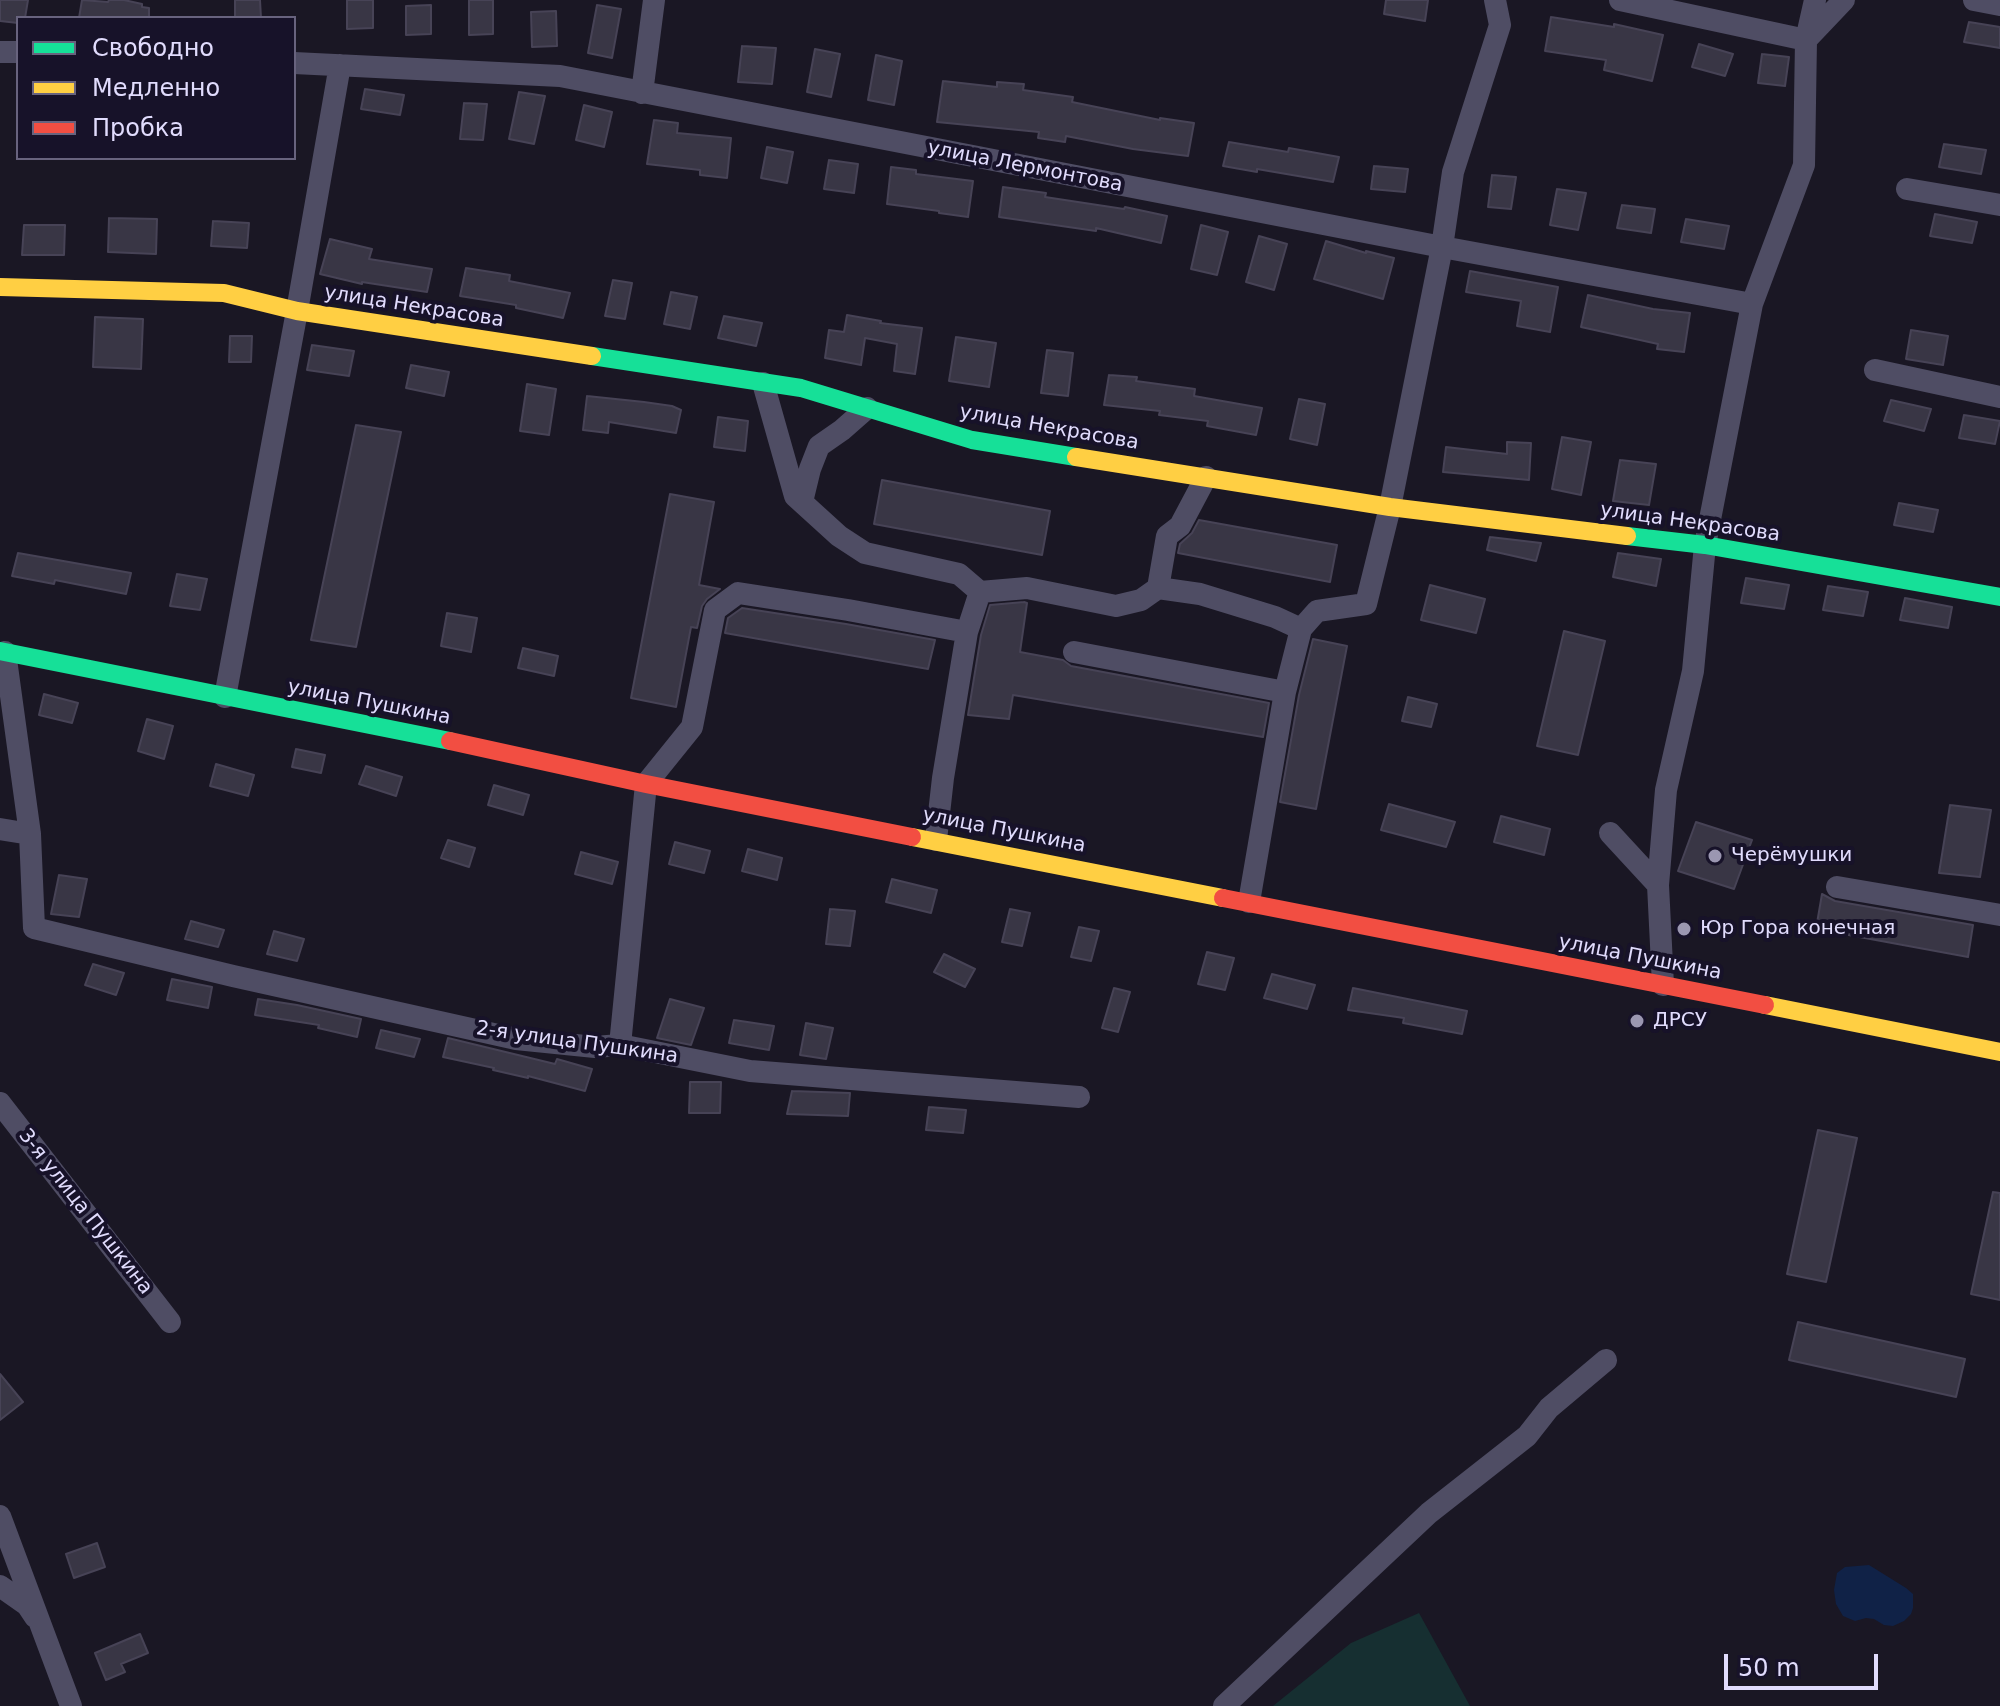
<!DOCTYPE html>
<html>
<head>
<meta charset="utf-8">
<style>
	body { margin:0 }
	#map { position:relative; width:2000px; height:1706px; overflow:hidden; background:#1a1724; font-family:"DejaVu Sans",sans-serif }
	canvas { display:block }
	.legend { position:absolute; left:16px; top:16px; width:280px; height:144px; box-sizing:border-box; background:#171229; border:2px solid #68637e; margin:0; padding:10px 14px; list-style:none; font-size:24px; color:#e1dcfd }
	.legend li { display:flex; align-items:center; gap:16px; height:40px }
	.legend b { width:40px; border:2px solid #68637e }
	.scale { position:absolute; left:1724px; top:1654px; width:154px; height:36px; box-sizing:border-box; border:4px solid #e1dcfd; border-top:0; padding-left:10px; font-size:24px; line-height:28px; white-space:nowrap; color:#e1dcfd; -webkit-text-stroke:6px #171229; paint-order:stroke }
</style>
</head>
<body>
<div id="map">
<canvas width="2000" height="1706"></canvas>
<ul class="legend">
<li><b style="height:10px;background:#16e098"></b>Свободно</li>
<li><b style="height:10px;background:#ffcf43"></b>Медленно</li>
<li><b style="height:10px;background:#f24e42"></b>Пробка</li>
</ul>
<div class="scale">50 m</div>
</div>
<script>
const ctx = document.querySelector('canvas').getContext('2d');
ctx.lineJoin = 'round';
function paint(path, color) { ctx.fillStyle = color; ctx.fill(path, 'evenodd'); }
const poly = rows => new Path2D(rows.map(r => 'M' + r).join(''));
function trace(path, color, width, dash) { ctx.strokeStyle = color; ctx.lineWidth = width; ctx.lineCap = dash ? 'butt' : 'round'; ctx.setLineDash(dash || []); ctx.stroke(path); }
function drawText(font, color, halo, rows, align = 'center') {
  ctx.font = font + ' "DejaVu Sans",sans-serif'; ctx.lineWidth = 8; ctx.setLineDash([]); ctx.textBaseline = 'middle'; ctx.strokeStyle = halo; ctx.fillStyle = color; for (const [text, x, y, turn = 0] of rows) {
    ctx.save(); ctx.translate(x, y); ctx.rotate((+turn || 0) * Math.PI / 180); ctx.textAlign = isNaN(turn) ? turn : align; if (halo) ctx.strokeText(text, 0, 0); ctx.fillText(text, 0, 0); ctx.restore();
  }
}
paint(poly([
	[1419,1613,1470,1706,1273,1706,1351,1643]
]), '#162f31');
paint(poly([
	[1869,1565,1906,1588,1913,1594,1913,1608,1911,1614,1904,1621,1893,1626,1884,1625,1874,1619,1866,1618,1855,1621,1843,1616,1836,1604,1834,1590,1837,1573,1845,1567]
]), '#102247');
const building = poly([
	[0,0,28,0,25,18,18,18,18,23,0,21,0,0],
	[82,0,108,2,109,0,124,0,142,4,142,7,149,8,149,18,79,18,82,0],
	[235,0,260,0,261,18,235,18,235,0],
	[347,0,373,0,373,28,347,29,347,0],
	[469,0,493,0,493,34,469,35,469,0],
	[1386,0,1428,0,1425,21,1384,14,1386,0],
	[431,5,431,34,406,35,406,6,431,5],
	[597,5,621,9,612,58,588,53,597,5],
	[556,11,557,46,532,47,531,12,556,11],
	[1551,17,1614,27,1614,24,1663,35,1652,81,1604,70,1606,60,1545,51,1551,17],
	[1969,22,2000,27,2000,48,1964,42,1969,22],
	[1699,44,1733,54,1725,76,1692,67,1699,44],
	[742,46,776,48,772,84,738,82,742,46],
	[815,49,840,54,831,97,807,92,815,49],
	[1762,54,1789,57,1785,86,1758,83,1762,54],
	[876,55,902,61,894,105,868,100,876,55],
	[943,81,997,87,997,82,1024,84,1023,90,1073,97,1072,102,1160,120,1160,118,1194,123,1188,156,1133,149,1066,136,1065,142,1038,138,1039,132,937,122,943,81],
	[365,89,404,95,400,115,361,109,365,89],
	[519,92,545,96,534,144,509,139,519,92],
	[464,103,487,104,483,140,460,139,464,103],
	[584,105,612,112,604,147,576,140,584,105],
	[654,120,678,123,677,133,731,138,727,178,700,175,700,170,647,164,654,120],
	[1229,142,1288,152,1289,148,1339,157,1333,182,1257,169,1257,172,1223,166,1229,142],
	[1944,144,1986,150,1981,174,1939,167,1944,144],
	[767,147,793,152,787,183,761,178,767,147],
	[829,160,858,164,854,193,824,189,829,160],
	[1374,166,1408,169,1405,192,1371,189,1374,166],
	[891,167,916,170,916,174,973,181,968,217,939,213,939,211,887,204,891,167],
	[1492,175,1516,177,1511,209,1488,207,1492,175],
	[1003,187,1046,193,1045,197,1124,209,1125,207,1167,216,1161,243,1096,228,1096,231,999,217,1003,187],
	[1557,189,1586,193,1578,230,1550,225,1557,189],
	[1622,205,1655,209,1651,233,1617,228,1622,205],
	[1935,214,1977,222,1972,243,1930,236,1935,214],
	[109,218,157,219,156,254,108,252,109,218],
	[1686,219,1729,226,1724,249,1681,242,1686,219],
	[213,221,249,223,247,248,211,246,213,221],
	[24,225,65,225,64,255,22,255,24,225],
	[1201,225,1228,232,1217,275,1191,269,1201,225],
	[1259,236,1287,244,1274,290,1246,282,1259,236],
	[330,239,372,249,369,259,432,269,427,292,362,282,362,284,320,274,330,239],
	[1326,241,1366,253,1366,251,1394,258,1383,299,1314,279,1326,241],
	[466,268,510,275,509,281,570,293,563,318,516,308,516,305,460,296,466,268],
	[1470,271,1558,287,1550,332,1517,326,1521,301,1466,292,1470,271],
	[613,280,632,283,625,319,605,316,613,280],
	[671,292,697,297,690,329,664,324,671,292],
	[1588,295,1653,309,1690,313,1684,352,1657,349,1658,344,1581,327,1588,295],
	[847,315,881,321,880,323,922,328,915,374,894,371,897,344,865,338,861,365,825,358,829,330,844,332,847,315],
	[724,316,762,323,756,346,718,338,724,316],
	[95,317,143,319,141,369,93,367,95,317],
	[1911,330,1948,336,1943,365,1906,359,1911,330],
	[230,336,252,336,251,362,229,362,230,336],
	[956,337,996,343,989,387,949,381,956,337],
	[312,345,354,351,349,376,307,370,312,345],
	[1047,350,1073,353,1068,396,1041,393,1047,350],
	[411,365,449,372,444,396,406,388,411,365],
	[1109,375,1137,377,1136,381,1195,389,1194,396,1262,408,1256,435,1207,426,1208,421,1159,415,1160,411,1104,405,1109,375],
	[527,384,556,389,549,435,520,431,527,384],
	[587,396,644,402,672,406,681,410,676,433,609,422,608,433,583,430,587,396],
	[1299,399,1325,404,1317,445,1290,439,1299,399],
	[1891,400,1931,409,1924,431,1884,421,1891,400],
	[1964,415,2000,421,1995,444,1959,438,1964,415],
	[718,417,748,421,745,451,714,447,718,417],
	[356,425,401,432,356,647,311,640,356,425],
	[1562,437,1591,442,1581,495,1552,489,1562,437],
	[1507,442,1531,443,1529,480,1443,472,1446,447,1507,454,1507,442],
	[1620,460,1656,464,1649,505,1613,501,1620,460],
	[882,480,1050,511,1042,555,874,524,882,480],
	[670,494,714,502,699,585,720,589,707,599,702,606,697,628,691,627,676,707,631,698,670,494],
	[1899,503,1938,510,1933,532,1894,525,1899,503],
	[1199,520,1337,545,1330,582,1178,553,1180,544,1192,533,1199,520],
	[1490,537,1541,543,1536,561,1487,550,1490,537],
	[18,553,131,573,126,594,55,580,54,584,12,576,18,553],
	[1618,553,1661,559,1656,586,1613,577,1618,553],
	[177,574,207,579,200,610,170,606,177,574],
	[1746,578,1789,585,1784,609,1741,603,1746,578],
	[1430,585,1485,599,1476,633,1421,620,1430,585],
	[1828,586,1868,592,1863,616,1823,610,1828,586],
	[1905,598,1952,607,1948,628,1900,620,1905,598],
	[1024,602,1027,603,1020,652,1063,660,1071,666,1269,703,1263,737,1013,695,1009,719,968,715,981,635,990,605,1024,602],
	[742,608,846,624,935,640,928,669,725,633,728,618,742,608],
	[447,613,477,618,471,652,441,646,447,613],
	[1564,631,1605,641,1578,755,1537,746,1564,631],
	[1313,639,1347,646,1316,809,1280,802,1299,695,1313,639],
	[523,648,558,656,554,676,518,668,523,648],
	[44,694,78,703,72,723,39,715,44,694],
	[1408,697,1437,704,1431,727,1402,721,1408,697],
	[147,719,173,726,164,759,138,751,147,719],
	[296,749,325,755,321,773,292,767,296,749],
	[216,764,254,775,248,796,210,786,216,764],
	[366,766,402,777,396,796,359,784,366,766],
	[494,785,529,795,523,815,488,805,494,785],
	[1389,804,1455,822,1446,847,1381,830,1389,804],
	[1950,805,1991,810,1980,877,1939,873,1950,805],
	[1501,816,1550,829,1544,855,1494,842,1501,816],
	[1696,822,1752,840,1734,889,1678,871,1696,822],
	[448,840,475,848,469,867,441,858,448,840],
	[675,842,710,851,704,873,669,864,675,842],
	[748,849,782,858,777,880,742,871,748,849],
	[581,852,618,862,612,884,575,874,581,852],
	[59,875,87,879,79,917,51,914,59,875],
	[892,879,937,890,931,913,886,902,892,879],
	[1822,894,1835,901,1973,925,1968,957,1816,929,1822,894],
	[830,909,855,911,850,946,826,944,830,909],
	[1010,909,1030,913,1022,946,1002,942,1010,909],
	[191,921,224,930,218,947,185,939,191,921],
	[1079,927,1099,931,1091,961,1071,957,1079,927],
	[274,931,304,939,297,961,267,954,274,931],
	[1207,952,1234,958,1225,990,1198,984,1207,952],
	[944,954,975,969,965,987,934,972,944,954],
	[93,964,124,973,116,995,85,985,93,964],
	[1272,974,1315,985,1307,1009,1264,998,1272,974],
	[172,979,212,987,208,1008,167,1000,172,979],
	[1114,988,1130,992,1118,1032,1102,1028,1114,988],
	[1353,988,1467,1011,1462,1034,1403,1023,1404,1018,1348,1010,1353,988],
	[258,999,297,1005,361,1019,357,1037,318,1028,319,1025,255,1015,258,999],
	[670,999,704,1008,691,1045,657,1038,670,999],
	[734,1020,774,1026,769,1050,729,1043,734,1020],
	[806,1023,833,1028,826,1059,800,1055,806,1023],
	[381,1030,420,1039,414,1057,376,1048,381,1030],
	[448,1038,555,1064,557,1059,592,1069,585,1091,528,1076,528,1078,493,1070,494,1068,443,1057,448,1038],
	[690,1082,721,1082,720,1113,689,1113,690,1082],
	[792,1091,850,1093,848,1116,787,1114,792,1091],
	[929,1107,966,1110,963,1133,926,1130,929,1107],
	[1818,1130,1857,1138,1826,1282,1787,1274,1818,1130],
	[1993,1192,2000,1193,2000,1300,1971,1294,1993,1192],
	[1798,1322,1965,1359,1956,1397,1789,1360,1798,1322],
	[0,1374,23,1402,0,1420,0,1374],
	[97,1543,105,1567,74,1578,66,1554,97,1543],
	[140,1634,148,1653,121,1664,125,1672,106,1680,95,1653,140,1634]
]);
paint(building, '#393645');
trace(building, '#474356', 2);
trace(poly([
	[1620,0,1806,40,1844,0],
	[1974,0,2000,5],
	[0,52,18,52],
	[294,63,560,76,1442,247,1752,304],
	[642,93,654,0],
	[1907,189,2000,205],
	[1875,370,2000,397],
	[763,383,795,496,839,536,865,553,959,574,980,592],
	[802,502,810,469,819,446,842,430,867,408],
	[1158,588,1167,536,1180,526,1206,477],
	[5,652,30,834,34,928,233,976,516,1039,595,1047,620,1045,750,1071,1079,1097],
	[1074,652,1285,692],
	[225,697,297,311,340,65],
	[0,829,30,834],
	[1610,833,1658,885],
	[936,840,943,778,967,632,980,592,1027,588,1116,606,1141,600,1158,588,1200,594,1275,617,1301,629],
	[1837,887,2000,915],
	[1249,902,1285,692,1301,629,1317,611,1366,604,1390,507,1442,247,1453,172,1500,25,1495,0],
	[1663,985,1658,885,1666,790,1693,671,1705,545,1752,304,1804,165,1806,40,1815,0],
	[620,1045,646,784,692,727,715,610,738,593,848,610,967,632],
	[0,1103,170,1322],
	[0,1516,71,1706],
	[0,1586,27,1605,35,1617],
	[1224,1706,1429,1513,1527,1436,1549,1408,1606,1360]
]), '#4f4d64', 22);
trace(poly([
	[592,356,801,388,972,440,1076,457],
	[1627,536,1705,545,2000,597],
	[0,651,450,741]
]), '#16e098', 18);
trace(poly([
	[0,287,224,293,297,311,592,356],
	[1076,457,1390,507,1627,536],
	[912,837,1223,898],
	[1765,1005,2000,1052]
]), '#ffcf43', 18);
trace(poly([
	[450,741,646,784,912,837],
	[1223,898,1765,1005]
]), '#f24e42', 18);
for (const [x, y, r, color] of [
	[1715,856,8,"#9b97b1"],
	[1684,929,8,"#9b97b1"],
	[1637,1021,8,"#9b97b1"]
]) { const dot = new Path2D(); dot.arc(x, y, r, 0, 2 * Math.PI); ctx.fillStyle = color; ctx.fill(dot); trace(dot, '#171229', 3); }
drawText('20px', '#e1dcfd', '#171229', [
	["улица Лермонтова",1025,167,11],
	["улица Некрасова",414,307,9],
	["улица Некрасова",1049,428,10],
	["улица Некрасова",1690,523,8],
	["улица Пушкина",369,703,11],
	["улица Пушкина",1004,831,11],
	["улица Пушкина",1640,958,11],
	["2-я улица Пушкина",577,1043,8],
	["3-я улица Пушкина",85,1212,52]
]);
drawText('20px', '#e1dcfd', '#171229', [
	["Черёмушки",1731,856],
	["Юр Гора конечная",1700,929],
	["ДРСУ",1653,1021]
], 'left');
</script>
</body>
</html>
